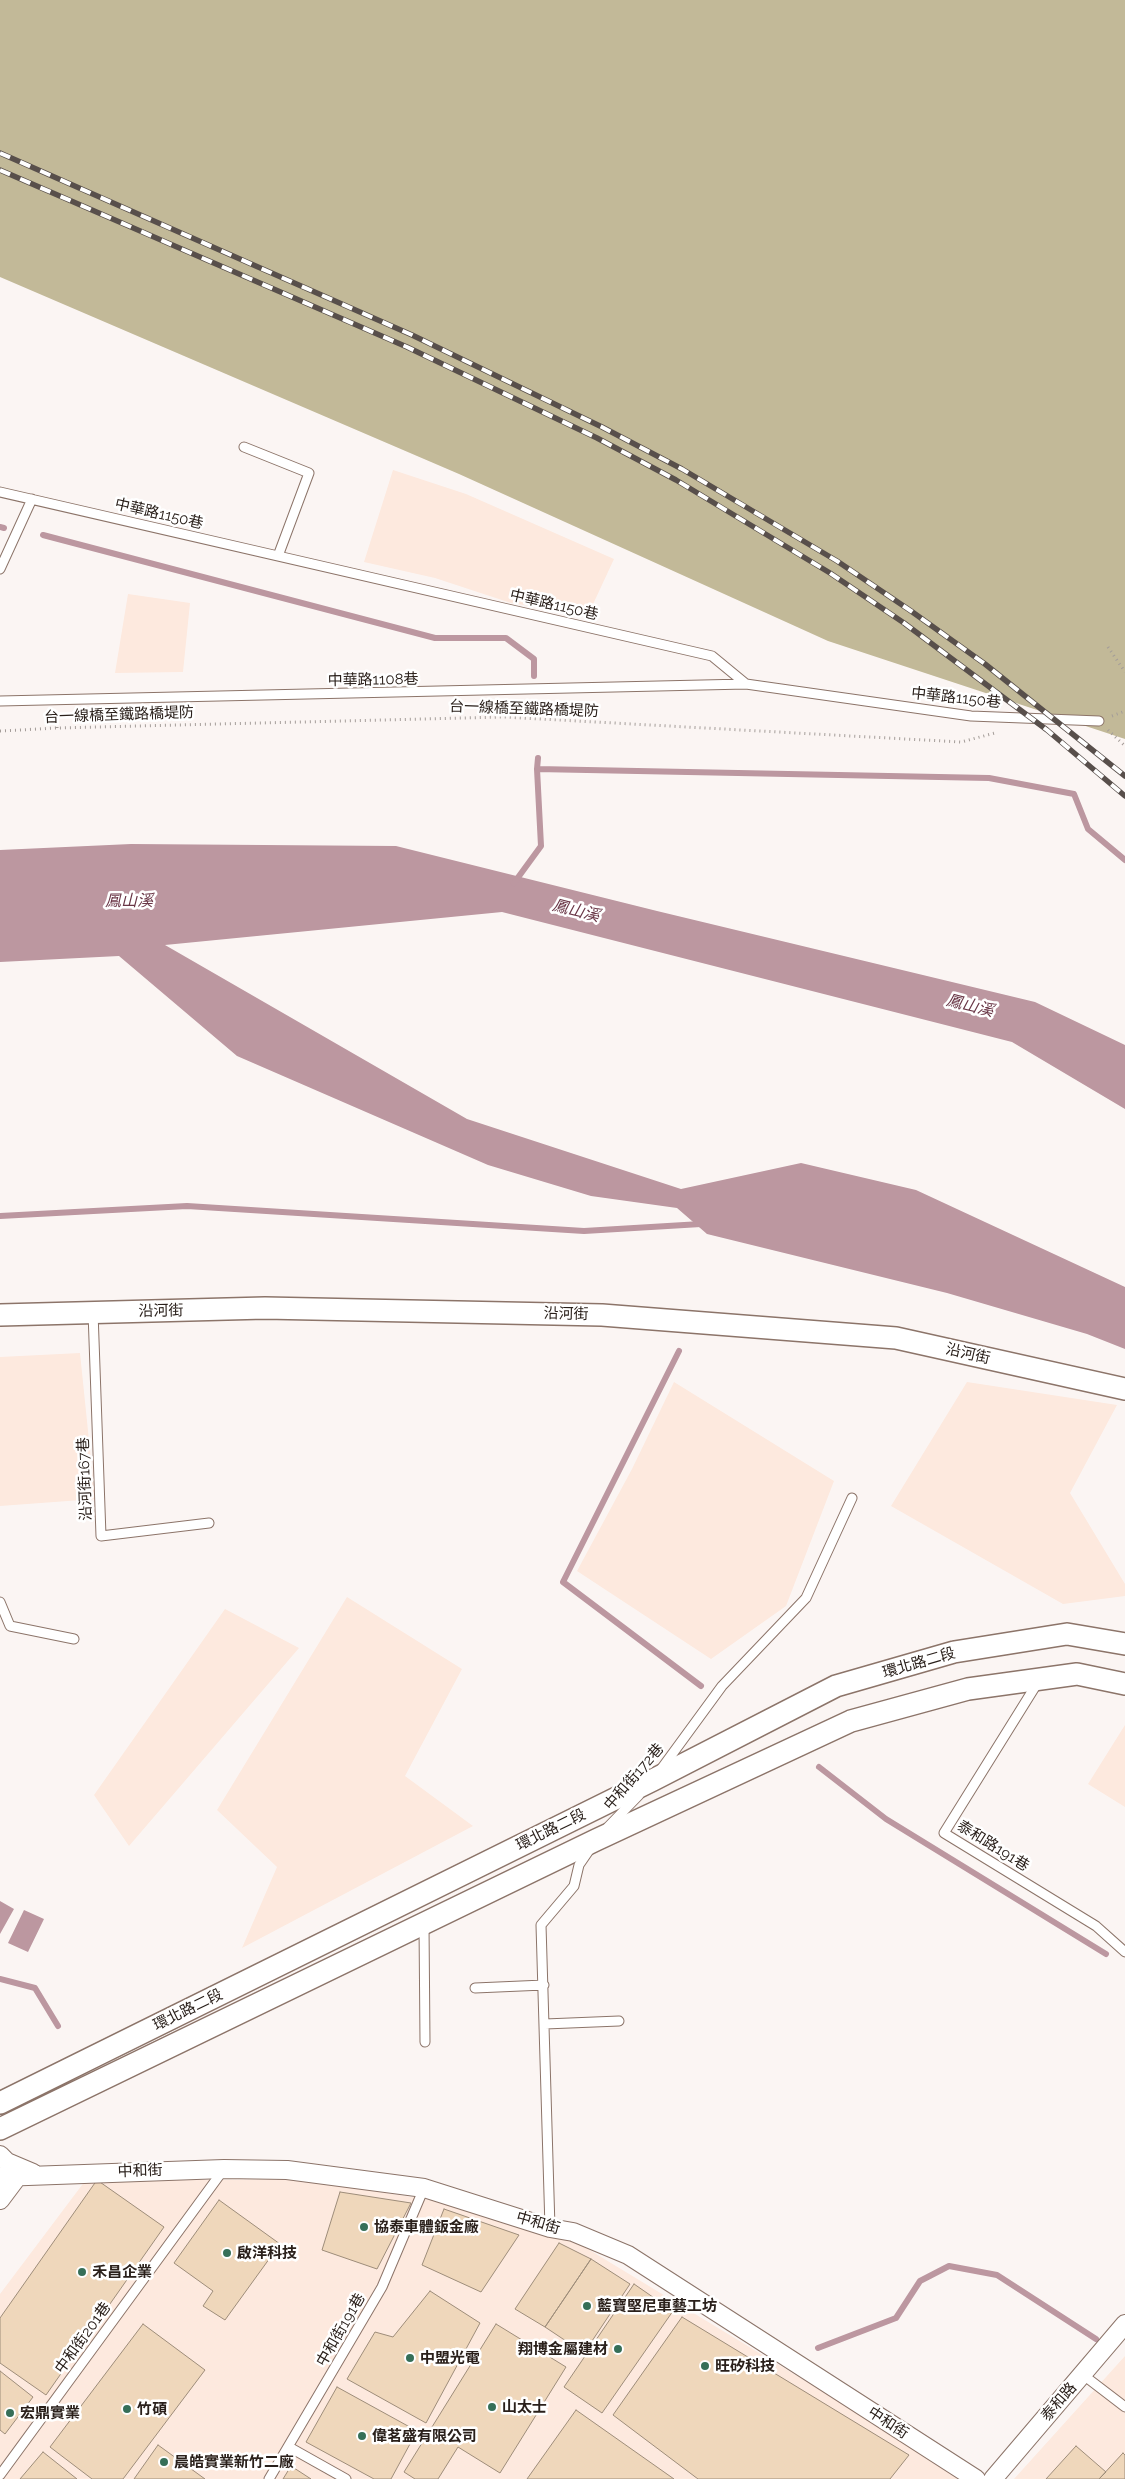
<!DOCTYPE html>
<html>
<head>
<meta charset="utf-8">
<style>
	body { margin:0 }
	canvas { display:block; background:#fbf5f3 }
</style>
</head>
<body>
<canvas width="1125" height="2479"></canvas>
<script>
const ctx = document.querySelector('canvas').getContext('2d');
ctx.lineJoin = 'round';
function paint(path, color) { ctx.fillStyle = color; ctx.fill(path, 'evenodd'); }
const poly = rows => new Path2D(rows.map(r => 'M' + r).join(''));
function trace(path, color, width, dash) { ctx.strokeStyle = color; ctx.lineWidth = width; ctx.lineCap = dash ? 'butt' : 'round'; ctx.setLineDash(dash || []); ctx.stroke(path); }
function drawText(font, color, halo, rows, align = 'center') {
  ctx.font = font + ' Raleway,"Noto Sans TC",sans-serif'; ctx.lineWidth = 5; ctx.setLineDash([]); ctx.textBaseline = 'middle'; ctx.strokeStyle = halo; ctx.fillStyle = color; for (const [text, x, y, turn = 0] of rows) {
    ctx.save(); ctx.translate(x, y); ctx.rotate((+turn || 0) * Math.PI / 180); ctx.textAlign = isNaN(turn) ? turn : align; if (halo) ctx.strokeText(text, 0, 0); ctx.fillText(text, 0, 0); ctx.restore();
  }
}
paint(poly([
	[393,470,466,494,614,559,588,615,511,603,435,578,364,562],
	[128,594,190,603,183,672,115,673],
	[80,1353,95,1499,0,1506,0,1357],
	[674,1382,834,1481,786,1606,711,1659,577,1571,632,1469],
	[967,1382,1117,1405,1070,1493,1125,1584,1125,1596,1063,1604,891,1506],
	[347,1597,462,1669,405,1776,473,1826,242,1948,277,1867,217,1810],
	[225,1609,299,1648,129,1846,94,1795],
	[1125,1725,1125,1807,1088,1784],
	[294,2179,438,2201,578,2243,967,2479,0,2479,0,2294,85,2181],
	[1125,2356,1125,2479,1014,2479]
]), '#fde9de');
paint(poly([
	[0,0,1125,0,1125,739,828,641,459,474,0,277]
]), '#c2b998');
paint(poly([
	[131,844,396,846,657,911,1035,1002,1125,1045,1125,1109,1012,1042,502,912,165,945,467,1119,681,1189,801,1163,916,1190,1125,1287,1125,1349,1087,1334,947,1293,707,1234,677,1208,591,1196,488,1165,237,1056,119,956,0,962,0,850],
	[0,1901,14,1909,0,1934],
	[24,1910,44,1919,28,1952,8,1943]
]), '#bc97a0');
trace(poly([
	[0,527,4,528],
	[43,535,435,638,506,638,534,659,534,676],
	[538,758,537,769,989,778,1074,794,1088,829,1125,860],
	[514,883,541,846,537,769],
	[0,1216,187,1206,584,1231,701,1224],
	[679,1351,563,1582,701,1686],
	[819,1767,886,1819,1106,1954],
	[0,1979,35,1988,58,2026],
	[818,2348,896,2318,920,2281,949,2266,997,2275,1096,2339]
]), '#bc97a0', 6);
const building = poly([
	[97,2180,164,2227,46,2395,0,2363,0,2318,97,2180],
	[340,2192,411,2203,377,2269,322,2250,340,2192],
	[219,2200,280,2244,225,2320,203,2306,213,2291,174,2263,219,2200],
	[444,2209,519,2235,481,2292,422,2265,444,2209],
	[559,2243,591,2259,545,2327,515,2309,559,2243],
	[591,2259,630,2284,584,2353,545,2327,591,2259],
	[634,2284,673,2311,602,2413,564,2387,634,2284],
	[430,2291,480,2323,426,2423,347,2379,375,2332,393,2337,430,2291],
	[682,2317,909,2455,890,2479,698,2479,613,2415,682,2317],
	[143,2324,205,2370,123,2479,92,2479,50,2447,143,2324],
	[496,2324,566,2367,500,2473,458,2447,438,2479,415,2479,404,2472,496,2324],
	[0,2371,33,2397,5,2434,0,2430,0,2371],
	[337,2387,417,2431,391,2479,374,2479,306,2442,337,2387],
	[576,2410,674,2479,527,2479,576,2410],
	[158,2445,205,2479,134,2479,158,2445],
	[1076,2446,1106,2472,1099,2479,1046,2479,1076,2446],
	[43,2452,77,2479,20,2479,43,2452],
	[1123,2453,1125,2455,1125,2479,1099,2479,1123,2453],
	[291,2466,311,2479,283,2479,291,2466]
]);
paint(building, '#efd7bb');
trace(building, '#9e8d7a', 1);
const service = poly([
	[244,447,309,473,278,556],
	[0,492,712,656,746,684],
	[0,569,32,499],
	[0,701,746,684,971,716,1099,721],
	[93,1312,101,1536,209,1523],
	[0,1602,10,1626,74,1639],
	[1038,1682,944,1833,1096,1926,1125,1952],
	[662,1768,722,1686,806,1598,852,1498],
	[608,1827,639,1795],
	[424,1925,425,2042],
	[475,1988,544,1985],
	[545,2024,619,2021],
	[550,2228,541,1925,574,1886,579,1865,590,1849],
	[1082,2374,1125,2407],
	[289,2447,346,2479],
	[0,2475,224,2169],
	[269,2479,382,2287,424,2188]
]);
const minor = poly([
	[0,2155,7,2162,33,2173],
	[0,2177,224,2169,287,2170,424,2188,550,2228,573,2232,628,2255,976,2479],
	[0,2200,18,2176],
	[993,2479,1125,2324]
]);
const tertiary = poly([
	[0,1315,265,1308,602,1315,896,1338,1125,1389],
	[0,2103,653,1780,836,1686,954,1652,1067,1634,1125,1644],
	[0,2129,596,1840,851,1721,968,1689,1077,1674,1125,1684]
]);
trace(service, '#8c7469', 11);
trace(minor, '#8c7469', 20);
trace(tertiary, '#8c7469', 24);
trace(poly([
	[1108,647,1125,672],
	[502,703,504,717],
	[1112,716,1125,711],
	[57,728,58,714],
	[1108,730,1125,746],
	[0,731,57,728,504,717,961,742,995,733]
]), '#a39c98', 3, [1, 4]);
trace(service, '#fff', 9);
trace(minor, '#fff', 18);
trace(tertiary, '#fff', 21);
const rail = poly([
	[0,153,412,335,602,427,682,469,837,561,911,611,985,664,1125,776],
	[0,170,407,347,597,438,676,480,830,573,904,623,1047,730,1125,796]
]);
trace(rail, '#584f4b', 5.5);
trace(rail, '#fff', 4, [11]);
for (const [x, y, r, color] of [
	[364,2227,5,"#366f58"],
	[227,2253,5,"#366f58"],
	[82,2272,5,"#366f58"],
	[587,2306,5,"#366f58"],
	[618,2349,5,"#366f58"],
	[410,2358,5,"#366f58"],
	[705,2366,5,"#366f58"],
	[492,2407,5,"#366f58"],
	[127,2409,5,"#366f58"],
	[10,2413,5,"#366f58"],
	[362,2436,5,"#366f58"],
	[164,2462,5,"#366f58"]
]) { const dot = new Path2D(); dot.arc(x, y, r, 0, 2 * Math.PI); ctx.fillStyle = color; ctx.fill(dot); trace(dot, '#fff', 2); }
drawText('15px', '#2a201b', '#fff', [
	["中華路1150巷",159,514,13],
	["中華路1150巷",554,605,13],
	["中華路1108巷",373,680,-1],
	["中華路1150巷",956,698,6],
	["台一線橋至鐵路橋堤防",524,709,2],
	["台一線橋至鐵路橋堤防",119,715,-2],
	["沿河街",161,1311,-1],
	["沿河街",566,1314,1],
	["沿河街",968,1354,13],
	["沿河街167巷",85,1479,-92],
	["環北路二段",919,1663,-16],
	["中和街172巷",634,1777,-49],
	["環北路二段",551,1830,-26],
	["泰和路191巷",993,1846,32],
	["環北路二段",188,2010,-26],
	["中和街",140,2171,-2],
	["中和街",538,2223,16],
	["中和街191巷",341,2330,-60],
	["中和街201巷",83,2338,-54],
	["泰和路",1059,2402,-49],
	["中和街",888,2423,33]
]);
drawText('bold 15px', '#2a201b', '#fff', [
	["協泰車體鈑金廠",374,2227],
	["啟洋科技",237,2253],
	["禾昌企業",92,2272],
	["藍寶堅尼車藝工坊",597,2306],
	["翔博金屬建材",608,2349,"right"],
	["中盟光電",420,2358],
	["旺矽科技",715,2366],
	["山太士",502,2407],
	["竹碩",137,2409],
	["宏鼎實業",20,2413],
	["偉茗盛有限公司",372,2436],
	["晨皓實業新竹二廠",174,2462]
], 'left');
drawText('italic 16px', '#693646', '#fff', [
	["鳳山溪",129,901],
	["鳳山溪",576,911,14],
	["鳳山溪",970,1006,14]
]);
</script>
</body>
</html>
